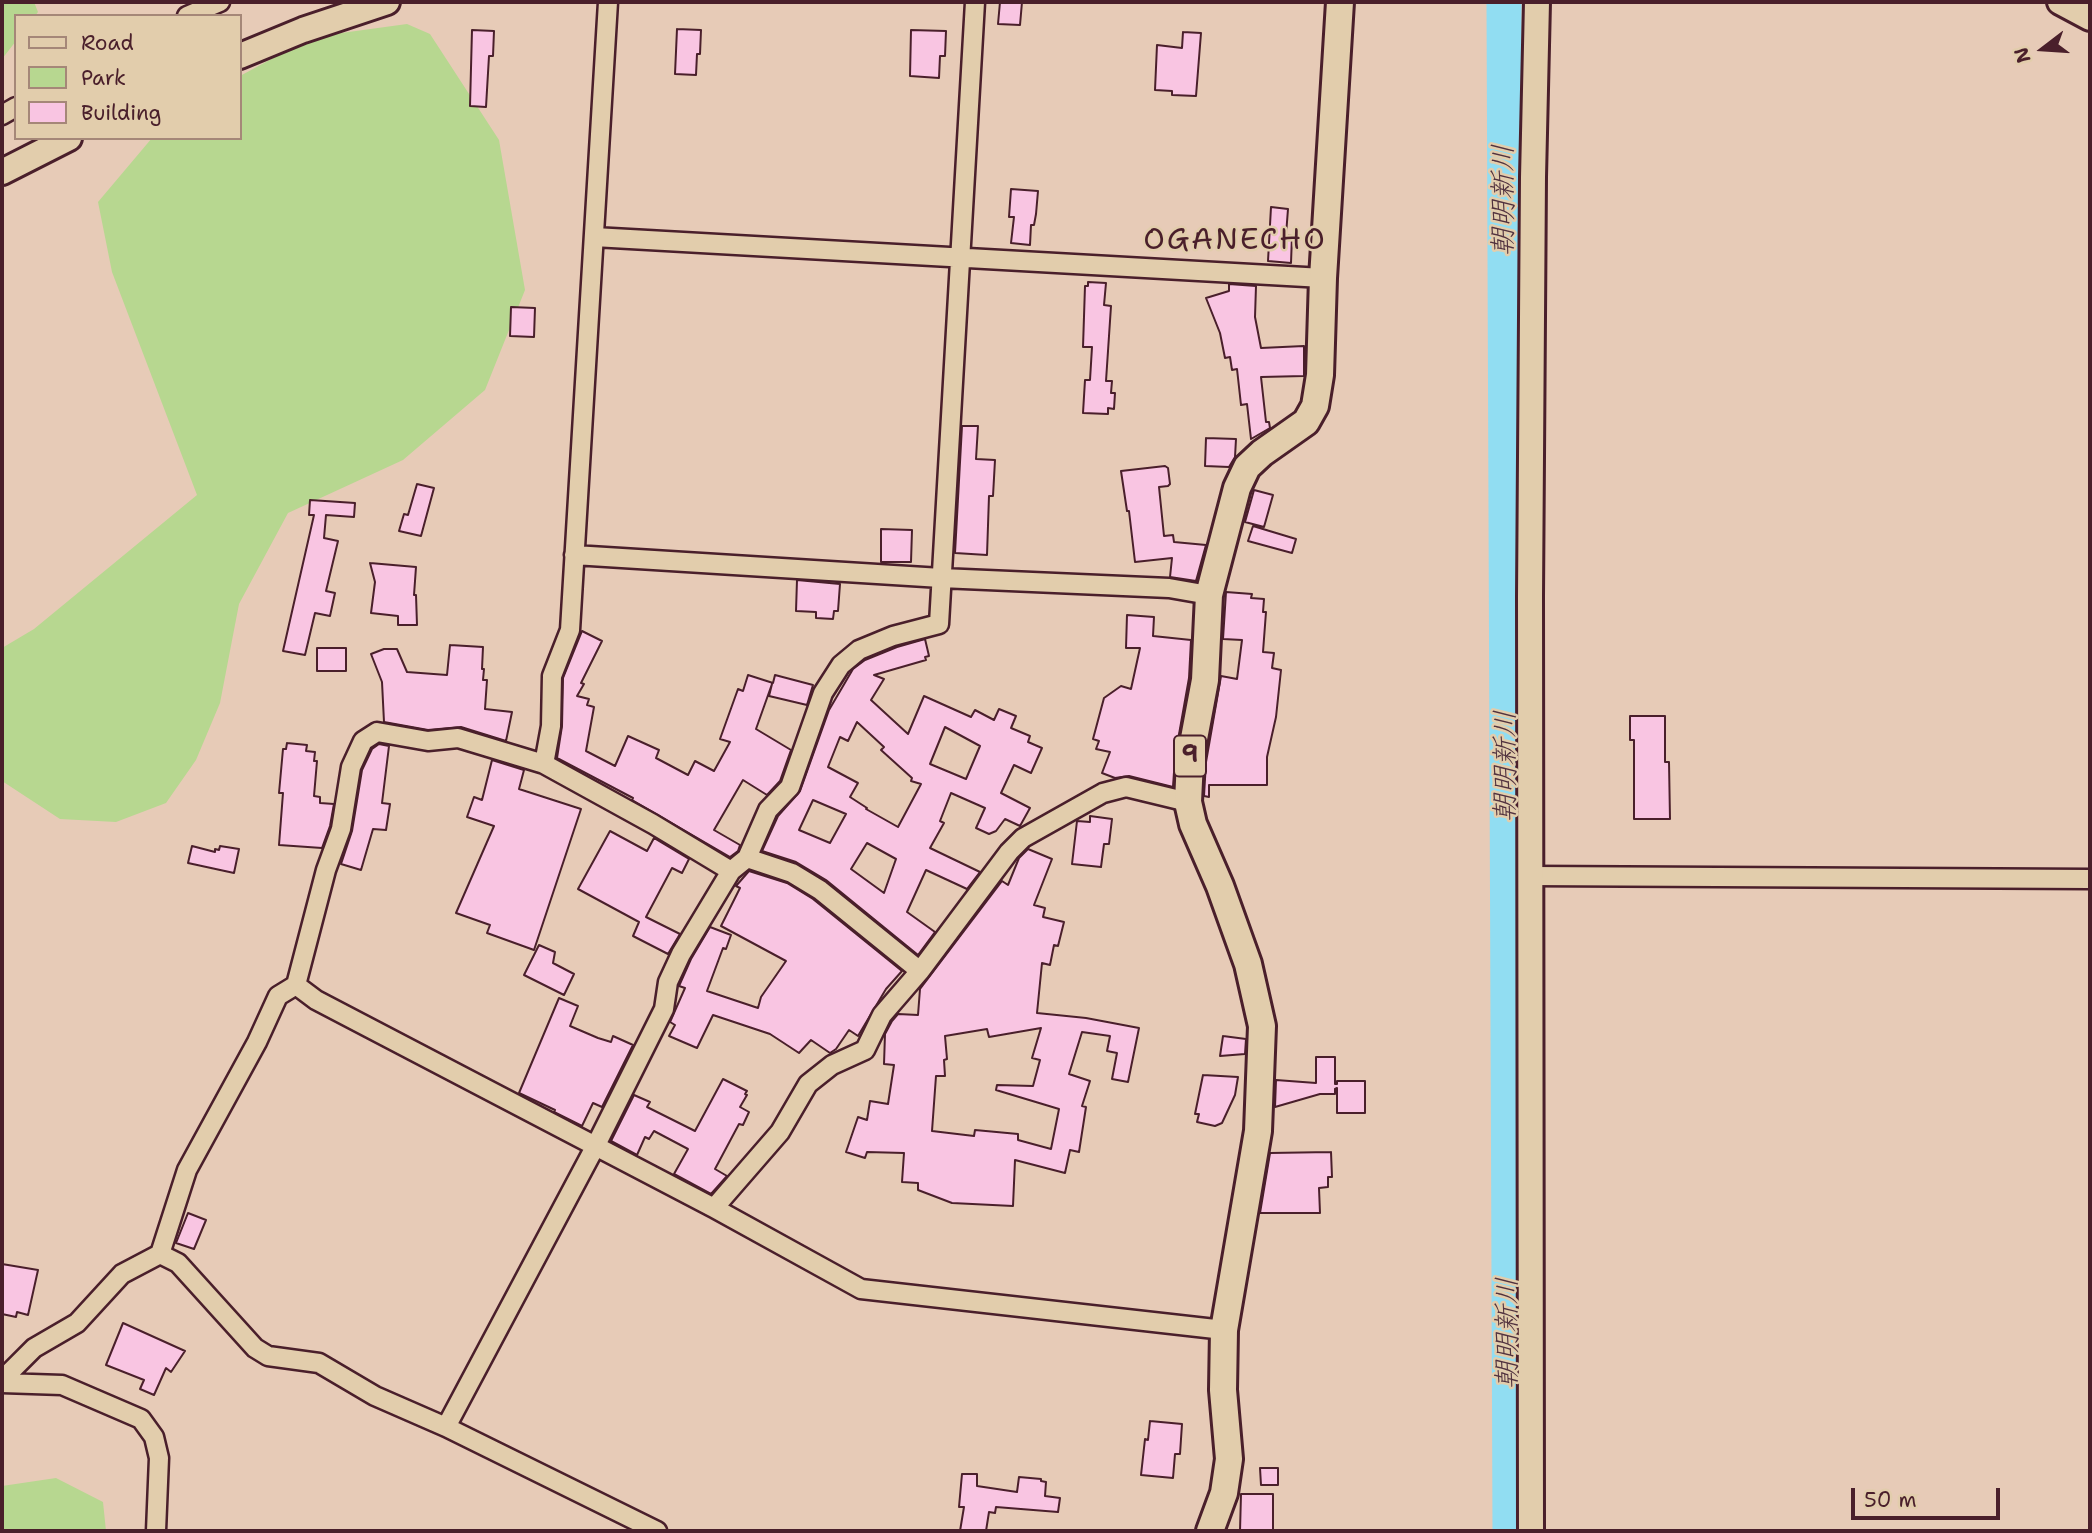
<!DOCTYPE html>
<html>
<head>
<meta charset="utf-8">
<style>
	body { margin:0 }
	#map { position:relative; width:2092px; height:1533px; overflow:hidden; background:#e7cbb7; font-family:"Shantell Sans",sans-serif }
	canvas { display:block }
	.frame { position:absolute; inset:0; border:4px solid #4a1f2b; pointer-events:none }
	.legend { position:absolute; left:14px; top:14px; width:228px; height:126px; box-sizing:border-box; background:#e2cdac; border:2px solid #a58778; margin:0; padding:9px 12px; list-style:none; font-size:21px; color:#4a1f2b }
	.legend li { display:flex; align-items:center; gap:14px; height:35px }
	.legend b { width:35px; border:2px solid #a58778 }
	.north { position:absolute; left:2008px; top:14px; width:70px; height:70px; -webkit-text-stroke:5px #e2cdac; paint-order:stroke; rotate:253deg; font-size:19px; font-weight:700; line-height:28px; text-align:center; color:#4a1f2b }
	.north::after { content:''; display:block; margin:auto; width:24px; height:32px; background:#4a1f2b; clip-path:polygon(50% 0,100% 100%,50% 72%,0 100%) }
	.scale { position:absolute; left:1851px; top:1488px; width:149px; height:32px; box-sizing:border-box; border:4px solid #4a1f2b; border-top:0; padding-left:9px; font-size:21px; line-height:24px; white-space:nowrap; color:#4a1f2b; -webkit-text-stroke:5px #e2cdac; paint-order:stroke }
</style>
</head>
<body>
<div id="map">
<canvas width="2092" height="1533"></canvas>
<div class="frame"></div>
<ul class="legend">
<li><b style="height:9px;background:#e2cdac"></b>Road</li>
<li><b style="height:19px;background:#b7d790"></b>Park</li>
<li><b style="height:19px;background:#f9c5e2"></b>Building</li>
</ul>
<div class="north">N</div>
<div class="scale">50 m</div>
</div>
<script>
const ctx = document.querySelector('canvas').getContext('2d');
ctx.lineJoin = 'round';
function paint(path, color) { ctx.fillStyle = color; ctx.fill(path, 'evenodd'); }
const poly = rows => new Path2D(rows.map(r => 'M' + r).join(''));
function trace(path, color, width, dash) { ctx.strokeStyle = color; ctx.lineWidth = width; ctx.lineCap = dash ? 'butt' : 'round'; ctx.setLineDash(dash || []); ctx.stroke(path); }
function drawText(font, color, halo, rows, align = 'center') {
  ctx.font = font + ' "Shantell Sans","Klee One",sans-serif'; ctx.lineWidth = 5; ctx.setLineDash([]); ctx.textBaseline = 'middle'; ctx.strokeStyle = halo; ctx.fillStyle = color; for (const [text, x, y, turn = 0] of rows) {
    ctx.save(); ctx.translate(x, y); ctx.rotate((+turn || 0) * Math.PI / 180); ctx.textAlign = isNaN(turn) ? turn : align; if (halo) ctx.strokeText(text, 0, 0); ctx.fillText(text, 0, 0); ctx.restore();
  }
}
paint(poly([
	[2,2,34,2,38,12,35,16,16,16,16,41,2,59],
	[407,24,430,34,499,140,525,290,485,390,403,460,288,513,239,604,220,703,196,760,166,803,116,822,60,819,2,781,2,648,34,629,197,495,112,272,98,202,152,138,240,138,240,76,312,37],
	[56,1478,103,1502,106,1531,2,1531,2,1486]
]), '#b7d790');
trace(poly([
	[1504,2,1510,1531]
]), '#91ddf2', 35);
const building = poly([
	[1000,2,1022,2,1020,25,998,24,1000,2],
	[677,29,701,30,700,54,697,54,696,75,675,74,677,29],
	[472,30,494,31,493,56,489,56,486,107,470,106,472,30],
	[911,30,946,31,945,56,940,56,939,78,910,76,911,30],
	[1183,32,1201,33,1196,96,1172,95,1172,91,1155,90,1157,45,1182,48,1183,32],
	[1011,189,1038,191,1036,214,1034,225,1031,225,1030,245,1011,243,1014,217,1009,217,1011,189],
	[1271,207,1288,209,1286,235,1292,235,1291,263,1268,261,1271,207],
	[1088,282,1106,283,1104,305,1111,306,1106,381,1112,381,1111,393,1115,393,1114,409,1108,408,1108,414,1083,413,1085,380,1090,380,1092,347,1083,347,1085,286,1088,286,1088,282],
	[1229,284,1256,286,1255,317,1261,348,1304,346,1304,376,1261,377,1266,422,1269,422,1270,428,1251,439,1247,404,1241,405,1237,369,1232,370,1230,357,1225,358,1220,333,1206,298,1229,291,1229,284],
	[511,307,535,308,534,337,510,336,511,307],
	[962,426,978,426,976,459,995,460,993,496,989,496,987,555,955,553,962,426],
	[1206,438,1236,439,1235,457,1229,467,1205,466,1206,438],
	[1165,466,1168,468,1170,484,1168,486,1159,487,1164,536,1173,535,1174,542,1206,545,1196,581,1170,577,1172,558,1135,562,1129,511,1127,511,1121,471,1165,466],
	[417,484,434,488,421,536,399,531,404,514,408,515,417,484],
	[1254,490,1273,495,1264,527,1245,522,1254,490],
	[310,500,355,503,354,517,326,515,324,538,338,541,326,591,335,593,330,616,315,613,305,655,283,651,314,515,309,515,310,500],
	[1253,526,1296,539,1292,553,1248,541,1253,526],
	[881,529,912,530,911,562,881,562,881,529],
	[370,563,416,567,414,595,416,595,417,625,398,625,398,616,371,613,375,582,370,563],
	[797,580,840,584,838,611,834,611,833,619,816,618,816,612,796,611,797,580],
	[1226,592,1252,594,1251,598,1264,599,1263,612,1266,612,1263,652,1274,653,1272,668,1281,670,1276,717,1267,757,1267,785,1209,785,1209,797,1204,796,1206,762,1221,676,1237,679,1242,640,1223,639,1226,592],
	[1127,615,1154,617,1153,636,1191,640,1189,678,1175,757,1173,787,1129,776,1115,778,1102,773,1110,752,1096,749,1099,741,1093,739,1104,698,1121,686,1131,689,1140,648,1126,648,1127,615],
	[582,631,602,641,581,683,584,684,577,696,589,699,587,705,594,707,586,751,615,766,628,736,659,750,656,758,688,775,695,761,714,771,730,742,720,739,738,689,743,691,748,675,773,683,775,675,813,685,807,705,769,696,772,684,756,729,791,750,780,781,767,795,743,780,714,830,740,845,738,851,730,857,632,800,633,798,557,758,562,726,563,678,582,631],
	[925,639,929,656,925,657,926,660,874,675,884,679,871,700,908,734,924,696,971,717,975,710,994,720,999,709,1016,716,1011,728,1030,736,1028,742,1042,748,1031,773,1014,765,1001,793,1030,808,1020,826,1005,819,996,831,989,834,976,828,985,808,951,793,940,821,944,823,930,848,980,872,967,889,926,870,907,912,935,932,918,955,826,880,796,862,762,851,778,816,800,791,829,710,853,669,865,660,897,647,925,639],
	[857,722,884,747,881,750,912,778,911,781,921,784,898,827,866,809,867,808,850,797,858,783,828,767,840,737,848,741,857,722],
	[945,727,980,746,966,779,930,764,945,727],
	[813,800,846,814,830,843,799,830,813,800],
	[867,843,896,859,884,893,851,869,867,843],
	[450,645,483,647,482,669,484,669,483,680,487,680,485,709,512,712,506,741,461,727,428,730,384,722,382,682,371,654,384,649,397,649,407,672,447,675,450,645],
	[317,648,346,648,346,671,317,671,317,648],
	[1630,716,1665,716,1665,762,1669,762,1670,819,1634,819,1634,740,1630,740,1630,716],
	[287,743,307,745,306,751,315,752,314,761,317,761,314,796,320,797,320,803,334,804,330,826,322,848,279,845,283,793,279,793,283,749,286,749,287,743],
	[379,744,389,746,382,803,390,804,386,830,373,829,361,870,341,864,352,831,362,770,372,749,379,744],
	[492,760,524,770,519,789,581,809,534,950,487,933,490,925,456,913,494,826,467,817,474,797,482,800,492,760],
	[1090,816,1112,819,1109,844,1104,844,1101,867,1072,864,1077,821,1090,822,1090,816],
	[610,831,647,851,654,838,689,859,682,873,672,868,646,917,680,934,668,954,633,936,639,922,578,889,610,831],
	[192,846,215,852,215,849,219,850,220,846,239,849,234,873,188,863,192,846],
	[1028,849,1052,859,1034,905,1045,908,1043,917,1064,922,1058,946,1054,945,1050,965,1042,963,1037,1013,1086,1018,1139,1028,1128,1082,1112,1079,1117,1053,1107,1051,1110,1036,1082,1032,1069,1074,1090,1081,1082,1106,1086,1107,1079,1152,1070,1150,1065,1173,1015,1160,1013,1206,952,1203,918,1190,918,1183,902,1182,904,1153,867,1152,865,1158,846,1152,858,1117,867,1120,870,1101,888,1104,894,1065,884,1064,885,1034,892,1021,898,1014,918,1015,920,989,1002,881,1008,885,1019,858,1028,849],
	[1041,1028,1032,1058,1040,1060,1033,1086,997,1085,996,1090,1059,1109,1051,1149,1018,1140,1018,1134,975,1130,974,1136,932,1131,936,1076,945,1076,944,1060,947,1059,945,1036,987,1029,989,1037,1041,1028],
	[749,871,787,883,813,899,902,971,886,989,858,1036,849,1030,836,1049,830,1053,811,1040,799,1053,770,1034,713,1015,697,1048,669,1036,675,1025,670,1022,685,988,679,986,691,959,710,927,731,935,726,949,723,948,707,991,758,1008,761,997,786,961,721,926,740,888,736,886,749,871],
	[539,945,555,952,553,963,574,974,564,995,524,975,539,945],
	[559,998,578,1006,570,1026,598,1038,611,1042,613,1036,633,1045,602,1107,593,1103,582,1126,554,1112,555,1110,519,1093,559,998],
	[1223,1036,1246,1039,1245,1054,1220,1056,1223,1036],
	[1316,1057,1335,1057,1335,1084,1337,1084,1337,1081,1365,1081,1365,1113,1337,1113,1337,1088,1335,1089,1335,1094,1320,1094,1275,1107,1276,1080,1316,1083,1316,1057],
	[1203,1075,1238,1077,1235,1095,1222,1123,1215,1126,1197,1122,1199,1114,1195,1114,1203,1075],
	[723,1079,747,1091,745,1094,747,1095,740,1107,749,1112,743,1125,739,1124,715,1169,727,1176,711,1194,674,1174,688,1149,654,1131,649,1139,645,1137,637,1155,611,1141,634,1095,650,1102,647,1107,695,1131,723,1079],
	[1331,1152,1332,1177,1328,1177,1328,1187,1319,1188,1320,1213,1260,1213,1270,1153,1331,1152],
	[188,1213,206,1220,194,1249,176,1243,188,1213],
	[2,1264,38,1270,28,1315,17,1312,16,1317,2,1314,2,1264],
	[123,1323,185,1351,171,1372,166,1368,154,1395,140,1389,144,1380,106,1365,123,1323],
	[1150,1421,1182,1424,1180,1454,1175,1454,1173,1478,1141,1475,1145,1439,1148,1440,1150,1421],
	[1260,1468,1278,1468,1278,1485,1261,1485,1260,1468],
	[962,1474,977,1474,977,1486,1017,1492,1019,1477,1041,1479,1041,1481,1046,1482,1045,1496,1060,1498,1058,1512,996,1507,995,1513,989,1512,986,1531,960,1531,964,1507,959,1507,962,1474],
	[1241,1494,1273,1494,1273,1531,1240,1531,1241,1494]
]);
paint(building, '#f9c5e2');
trace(building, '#4a1f2b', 2);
const street = poly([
	[187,16,220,2],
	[2,115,16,107],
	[594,237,1323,278],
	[574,555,941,578,1169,588,1209,595],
	[544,764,551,726,552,676,570,630,608,2],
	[747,858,792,873,820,890,920,971],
	[1531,876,2090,879],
	[296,985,316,1000,714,1208,861,1289,1224,1330],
	[714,1208,780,1132,808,1084,832,1065,865,1050,882,1015,920,971,1009,852,1023,838,1103,793,1126,787,1188,802],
	[160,1254,178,1263,255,1348,268,1356,319,1363,375,1396,446,1427,657,1531],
	[2,1380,34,1348,77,1323,122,1274,160,1254,187,1170,257,1042,278,996,296,985,326,870,341,829,351,767,363,741,377,732,428,741,458,738,544,764,653,824,731,871],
	[2,1383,62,1385,141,1419,154,1437,159,1458,156,1531],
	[446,1427,595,1147,664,1009,668,982,681,954,731,871,747,858,768,810,790,787,823,693,841,665,859,650,893,636,939,624,975,2]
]);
const secondary = poly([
	[2060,2,2090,18],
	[240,56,303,30,387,2],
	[2,172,69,138],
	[1531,1531,1530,596,1533,177,1537,2]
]);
const primary = poly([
	[1210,1531,1224,1493,1229,1459,1223,1390,1224,1330,1258,1131,1262,1026,1248,964,1220,886,1193,824,1188,802,1190,760,1205,680,1209,595,1237,488,1247,467,1262,453,1306,422,1315,406,1320,375,1323,278,1340,2]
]);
trace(street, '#4a1f2b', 23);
trace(secondary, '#4a1f2b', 30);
trace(primary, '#4a1f2b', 32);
trace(street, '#e2cdac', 18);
trace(secondary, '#e2cdac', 24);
trace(primary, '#e2cdac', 26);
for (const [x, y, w] of [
	[1190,756,32]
]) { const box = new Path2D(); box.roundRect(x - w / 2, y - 20.5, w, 41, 5); ctx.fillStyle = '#e2cdac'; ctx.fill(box); trace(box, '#4a1f2b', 2); }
drawText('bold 24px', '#4a1f2b', null, [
	["9",1190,756]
]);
drawText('italic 28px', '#51323f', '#e2cdac', [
	["朝明新川",1505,200,-90],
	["朝明新川",1507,766,-90],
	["朝明新川",1509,1333,-90]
]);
ctx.letterSpacing = '2px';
drawText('30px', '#4a1f2b', '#e2cdac', [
	["OGANECHO",1235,241]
]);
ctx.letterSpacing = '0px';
</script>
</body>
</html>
